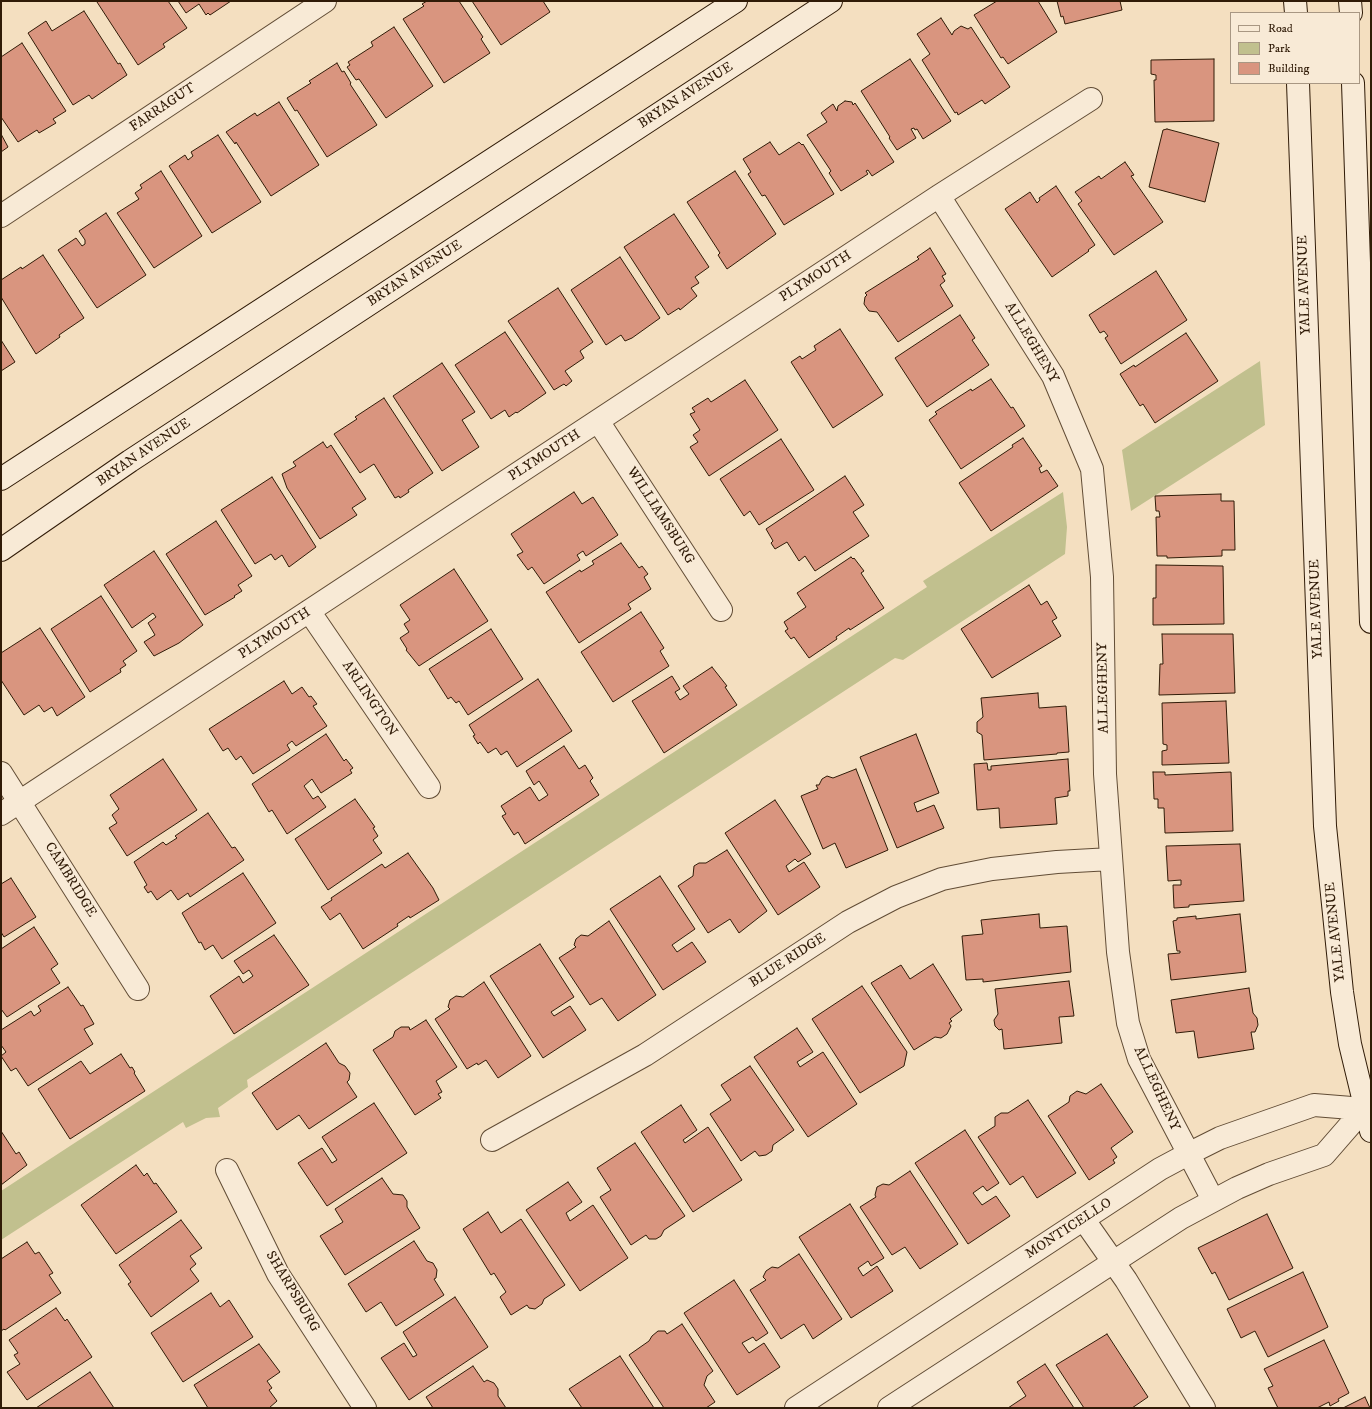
<!DOCTYPE html>
<html>
<head>
<meta charset="utf-8">
<style>
	body { margin:0 }
	#map { position:relative; width:1372px; height:1409px; overflow:hidden; background:#f4dfc0; font-family:"IM FELL DW Pica",serif }
	canvas { display:block }
	.frame { position:absolute; inset:0; border:2px solid #301b07; pointer-events:none }
	.legend { position:absolute; left:1230px; top:12px; width:130px; height:72px; box-sizing:border-box; background:#f8ead6; border:1px solid #a89783; margin:0; padding:5px 7px; list-style:none; font-size:12px; color:#301b07 }
	.legend li { display:flex; align-items:center; gap:8px; height:20px }
	.legend b { width:20px; border:1px solid #a89783 }
</style>
</head>
<body>
<div id="map">
<canvas width="1372" height="1409"></canvas>
<div class="frame"></div>
<ul class="legend">
<li><b style="height:5px;background:#f8ead6"></b>Road</li>
<li><b style="height:11px;background:#c1c08e"></b>Park</li>
<li><b style="height:11px;background:#d9957f"></b>Building</li>
</ul>
</div>
<script>
const ctx = document.querySelector('canvas').getContext('2d');
ctx.lineJoin = 'round';
function paint(path, color) { ctx.fillStyle = color; ctx.fill(path, 'evenodd'); }
const poly = rows => new Path2D(rows.map(r => 'M' + r).join(''));
function trace(path, color, width, dash) { ctx.strokeStyle = color; ctx.lineWidth = width; ctx.lineCap = dash ? 'butt' : 'round'; ctx.setLineDash(dash || []); ctx.stroke(path); }
function drawText(font, color, halo, rows, align = 'center') {
  ctx.font = font + ' "IM FELL DW Pica",serif'; ctx.lineWidth = 3.5; ctx.setLineDash([]); ctx.textBaseline = 'middle'; ctx.strokeStyle = halo; ctx.fillStyle = color; for (const [text, x, y, turn = 0] of rows) {
    ctx.save(); ctx.translate(x, y); ctx.rotate((+turn || 0) * Math.PI / 180); ctx.textAlign = isNaN(turn) ? turn : align; if (halo) ctx.strokeText(text, 0, 0); ctx.fillText(text, 0, 0); ctx.restore();
  }
}
paint(poly([
	[1260,361,1265,425,1131,511,1122,450],
	[1063,492,1067,527,1065,554,903,660,895,658,247,1080,248,1087,218,1108,220,1117,206,1118,186,1128,183,1122,1,1240,1,1191,927,587,923,581]
]), '#c1c08e');
const building = poly([
	[99,1,168,1,187,28,163,44,165,47,138,65,97,2,99,1],
	[178,1,231,1,210,15,208,13,206,15,199,4,186,13,178,1],
	[427,1,459,1,483,37,481,39,490,53,444,83,403,19,424,6,422,4,427,1],
	[472,1,543,1,550,12,501,45,472,1],
	[997,1,1038,1,1057,32,1008,64,1003,57,1001,58,974,15,997,1],
	[1057,1,1120,1,1122,10,1065,24,1063,16,1061,17,1057,1],
	[84,11,118,64,120,63,127,75,92,99,89,95,73,105,28,33,46,21,52,31,84,11],
	[941,18,952,35,954,31,961,26,968,29,971,27,1010,87,985,104,982,100,958,115,957,112,955,113,922,60,930,54,917,34,941,18],
	[394,27,433,86,386,118,359,79,356,80,347,67,350,65,348,62,373,46,371,42,394,27],
	[22,43,66,111,53,119,56,123,39,133,37,130,18,142,1,117,1,57,22,43],
	[910,59,951,121,923,139,917,129,915,130,914,128,911,129,916,138,897,150,889,138,890,137,861,91,910,59],
	[1214,59,1214,121,1155,122,1154,80,1156,80,1156,75,1151,74,1151,60,1214,59],
	[337,63,342,72,344,71,351,83,350,84,377,125,327,157,297,110,295,111,287,98,311,83,309,81,337,63],
	[845,101,852,102,853,105,855,103,894,162,872,176,868,170,866,171,868,174,841,191,829,173,831,171,807,135,827,122,821,113,833,104,837,111,838,106,845,101],
	[279,102,319,165,271,196,236,142,235,144,226,132,255,113,257,116,279,102],
	[1167,129,1219,143,1205,202,1149,187,1163,130,1167,129],
	[1,134,8,147,1,152,1,134],
	[218,135,261,202,212,233,169,166,185,155,188,160,193,156,191,152,218,135],
	[770,142,779,155,799,142,802,145,803,144,834,194,784,225,765,195,762,196,748,174,751,172,743,159,770,142],
	[1125,162,1134,175,1131,176,1163,222,1114,255,1078,204,1082,201,1075,192,1099,176,1101,179,1125,162],
	[161,171,202,236,154,268,117,213,139,199,135,193,142,188,140,185,161,171],
	[735,171,776,234,727,269,718,255,720,253,687,202,735,171],
	[1056,186,1095,245,1088,250,1089,251,1052,277,1005,209,1030,192,1037,203,1040,200,1039,198,1056,186],
	[106,213,146,275,97,308,58,250,76,238,82,246,85,244,85,240,79,231,106,213],
	[674,214,709,267,695,277,699,283,691,288,697,296,680,310,679,308,668,315,624,247,674,214],
	[930,248,946,274,942,276,945,281,940,285,953,306,898,342,877,312,869,311,864,304,865,297,867,295,865,293,919,259,917,257,930,248],
	[43,255,84,318,59,335,60,337,36,354,1,297,1,280,21,267,22,269,43,255],
	[620,257,660,318,632,338,625,341,621,335,606,345,571,290,620,257],
	[1156,271,1187,320,1121,364,1105,338,1108,336,1104,331,1100,333,1089,315,1156,271],
	[558,288,593,342,580,351,584,358,565,371,572,381,566,386,564,384,554,390,508,321,558,288],
	[960,315,975,338,972,340,989,365,927,407,895,358,960,315],
	[840,329,883,395,833,428,791,362,800,356,802,359,816,350,814,346,840,329],
	[505,332,546,393,517,413,516,412,509,417,505,410,491,419,455,365,505,332],
	[1186,333,1218,381,1155,423,1143,404,1140,406,1120,374,1134,365,1135,367,1186,333],
	[1,340,15,362,1,371,1,340],
	[442,363,475,412,462,420,479,447,442,471,393,396,442,363],
	[991,379,1011,408,1013,407,1025,426,961,469,929,420,937,414,935,412,971,389,972,391,991,379],
	[745,380,778,430,709,476,690,447,698,442,693,435,700,430,690,414,695,412,692,408,708,398,711,402,745,380],
	[384,398,433,473,408,490,409,492,400,498,399,496,395,498,374,464,360,473,334,434,357,419,355,417,384,398],
	[1023,438,1042,466,1039,468,1041,473,1047,470,1058,486,991,531,959,483,1013,447,1012,445,1023,438],
	[781,439,814,490,759,525,750,511,744,516,720,479,781,439],
	[323,442,327,448,331,445,366,499,352,508,357,515,320,539,287,488,282,474,296,466,293,462,323,442],
	[845,476,864,505,853,512,869,536,815,571,805,556,799,561,787,542,775,549,771,543,773,541,766,529,845,476],
	[272,477,316,547,289,567,282,555,275,560,271,554,255,564,221,510,272,477],
	[574,492,582,504,593,497,618,535,586,556,583,551,577,555,580,560,544,584,532,567,528,570,517,555,523,552,511,534,574,492],
	[1221,494,1221,501,1234,501,1235,550,1222,550,1222,556,1167,558,1167,556,1157,556,1156,517,1160,517,1159,511,1156,511,1155,496,1221,494],
	[216,521,252,576,238,585,242,591,234,596,235,597,205,615,166,554,216,521],
	[621,543,639,568,642,566,648,574,644,577,651,589,628,604,631,609,579,643,546,592,580,570,581,572,594,564,592,561,621,543],
	[154,551,203,625,179,643,154,656,144,642,155,635,148,623,156,617,153,613,132,628,104,585,154,551],
	[851,557,853,559,854,558,864,571,861,573,884,608,850,630,849,628,836,637,837,639,809,658,794,637,791,639,785,631,788,629,784,622,806,607,797,593,851,557],
	[1156,565,1223,566,1224,624,1153,625,1153,598,1156,598,1156,565],
	[454,569,488,621,419,666,406,650,407,649,400,638,409,632,404,624,410,620,400,605,454,569],
	[1029,585,1041,605,1047,601,1057,618,1052,621,1061,636,992,678,961,629,1029,585],
	[101,596,137,651,123,661,126,665,120,669,121,672,90,692,51,629,101,596],
	[641,612,664,648,660,651,669,666,613,702,581,652,641,612],
	[40,628,85,697,57,716,52,707,44,712,39,705,24,715,1,680,1,653,40,628],
	[491,629,523,679,468,715,459,701,456,703,451,697,448,699,429,669,491,629],
	[1162,634,1233,634,1235,693,1159,695,1160,664,1163,664,1162,634],
	[712,667,727,686,725,687,737,705,664,753,632,701,672,676,680,689,675,692,680,700,689,694,683,686,712,667],
	[538,679,572,731,517,767,507,751,501,755,496,748,488,753,480,742,478,744,473,736,475,735,469,725,538,679],
	[284,681,292,694,302,687,309,697,311,696,317,704,313,706,327,726,296,746,292,741,287,745,290,750,253,774,241,756,236,760,228,748,223,751,209,729,284,681],
	[1038,693,1039,708,1066,706,1069,752,1057,753,1057,754,984,760,982,735,977,732,977,722,983,717,981,698,1038,693],
	[1226,701,1229,763,1162,765,1162,751,1167,750,1167,745,1163,744,1162,703,1226,701],
	[326,734,344,761,346,759,353,768,350,770,352,773,321,793,312,779,304,786,313,799,318,796,326,807,287,834,272,810,269,812,252,784,326,734],
	[916,734,939,793,914,803,917,812,934,805,944,828,897,848,860,757,916,734],
	[564,746,579,769,585,765,593,778,590,781,599,795,525,844,518,832,514,835,502,816,506,814,501,806,530,787,539,801,548,795,539,781,534,785,526,771,564,746],
	[163,759,197,810,127,856,109,828,117,823,112,815,119,809,110,795,163,759],
	[1068,759,1070,791,1068,791,1068,796,1055,798,1057,824,1000,828,999,808,977,810,974,764,987,763,988,770,991,770,991,766,1068,759],
	[856,769,888,850,846,868,835,843,823,849,801,796,818,789,816,785,819,785,822,779,827,776,833,778,856,769],
	[1153,772,1165,772,1165,775,1231,772,1233,831,1165,833,1164,808,1158,808,1158,799,1154,799,1153,772],
	[355,799,375,827,373,828,378,836,373,840,382,853,328,890,295,839,355,799],
	[775,800,811,854,798,862,795,859,786,866,789,872,804,862,820,887,778,915,725,833,775,800],
	[208,813,232,848,235,847,244,860,190,897,188,893,178,900,171,890,157,900,151,891,148,893,144,887,147,885,134,862,163,842,166,845,177,838,175,836,208,813],
	[1240,844,1244,901,1189,905,1189,907,1174,908,1173,885,1181,885,1181,880,1168,881,1166,846,1240,844],
	[727,850,767,911,739,933,730,919,708,933,678,886,693,876,694,866,699,863,706,863,727,850],
	[408,853,433,888,439,900,410,918,409,916,397,924,398,926,363,949,340,913,330,920,321,907,332,900,331,898,382,864,385,868,408,853],
	[243,873,276,923,222,959,213,945,205,950,201,942,199,943,182,913,243,873],
	[660,876,695,929,672,945,677,952,692,942,706,962,663,990,610,909,660,876],
	[11,878,36,917,4,937,1,932,1,884,11,878],
	[1039,914,1040,928,1067,926,1071,972,983,982,983,979,966,980,962,936,983,934,981,920,1039,914],
	[1240,914,1246,972,1171,980,1168,954,1180,953,1180,951,1177,951,1173,921,1177,920,1177,918,1196,916,1196,919,1240,914],
	[609,921,656,995,618,1021,602,998,590,1005,559,958,576,947,574,945,576,939,581,935,588,936,609,921],
	[34,927,58,964,51,969,60,983,7,1017,1,1009,1,949,34,927],
	[274,935,309,985,234,1034,210,996,239,976,243,983,253,976,249,970,243,974,234,961,274,935],
	[540,944,574,997,551,1012,554,1016,570,1006,586,1030,543,1058,490,976,540,944],
	[933,964,962,1010,950,1019,952,1021,949,1023,951,1026,947,1034,941,1038,935,1037,914,1050,871,983,901,965,910,979,933,964],
	[1069,981,1074,1016,1059,1017,1062,1043,1004,1049,1002,1029,999,1030,995,1026,994,1020,998,1014,995,989,1069,981],
	[484,982,531,1056,498,1078,486,1060,478,1065,477,1063,467,1069,435,1019,450,1009,448,1007,450,1000,456,996,463,997,484,982],
	[862,986,907,1052,904,1066,860,1093,812,1019,862,986],
	[68,987,81,1006,83,1005,94,1024,84,1029,93,1044,28,1086,16,1068,11,1071,1,1056,6,1052,1,1045,1,1030,31,1011,34,1016,41,1011,38,1006,68,987],
	[1249,988,1253,1013,1257,1018,1258,1025,1255,1032,1251,1032,1254,1049,1198,1058,1194,1031,1176,1033,1171,1000,1249,988],
	[426,1020,457,1067,436,1081,442,1092,438,1094,441,1098,415,1115,373,1050,393,1037,395,1031,401,1027,409,1027,410,1030,426,1020],
	[797,1028,813,1052,797,1062,800,1067,823,1052,857,1104,808,1137,754,1057,797,1028],
	[326,1043,339,1063,345,1066,350,1073,349,1080,347,1082,357,1097,309,1129,299,1115,277,1130,252,1093,326,1043],
	[121,1054,130,1068,132,1067,135,1072,134,1073,145,1091,70,1139,38,1089,81,1061,90,1074,121,1054],
	[750,1066,794,1130,773,1145,772,1151,766,1155,759,1156,755,1151,741,1161,710,1114,731,1100,721,1085,750,1066],
	[1101,1084,1133,1132,1111,1148,1117,1157,1113,1160,1115,1163,1089,1180,1048,1116,1069,1102,1070,1096,1077,1091,1086,1094,1101,1084],
	[1028,1100,1076,1173,1037,1198,1023,1176,1010,1185,978,1137,995,1126,995,1117,1001,1113,1008,1113,1028,1100],
	[374,1103,407,1153,327,1206,298,1163,322,1148,332,1163,337,1160,322,1137,374,1103],
	[681,1105,697,1130,683,1140,685,1143,708,1127,742,1180,693,1212,641,1132,681,1105],
	[965,1130,999,1183,987,1191,983,1186,973,1193,982,1205,996,1196,1010,1216,968,1244,915,1163,965,1130],
	[1,1131,16,1154,19,1152,27,1165,1,1185,1,1131],
	[635,1143,685,1216,664,1230,661,1236,656,1239,649,1239,646,1235,631,1245,600,1197,611,1190,597,1168,635,1143],
	[136,1165,144,1176,147,1173,154,1184,156,1183,177,1212,116,1254,81,1205,136,1165],
	[910,1171,958,1244,920,1269,905,1247,892,1255,860,1207,876,1197,875,1195,877,1187,883,1184,889,1185,910,1171],
	[382,1178,393,1194,403,1195,407,1201,407,1207,420,1228,345,1275,320,1236,343,1222,335,1209,382,1178],
	[568,1182,582,1202,566,1213,570,1221,593,1205,628,1258,580,1291,526,1210,568,1182],
	[850,1204,884,1258,871,1266,868,1261,858,1268,863,1276,877,1266,893,1291,851,1318,799,1237,850,1204],
	[488,1212,501,1233,521,1219,565,1285,544,1299,542,1304,535,1309,529,1308,527,1305,511,1315,500,1297,506,1292,494,1273,491,1275,463,1229,488,1212],
	[1267,1214,1293,1268,1229,1300,1215,1272,1212,1274,1198,1248,1267,1214],
	[181,1220,202,1248,190,1256,196,1264,190,1269,199,1281,151,1317,128,1284,131,1282,119,1265,181,1220],
	[414,1241,427,1261,433,1263,437,1270,436,1278,434,1279,444,1295,396,1326,381,1302,366,1312,348,1284,414,1241],
	[27,1242,35,1254,39,1252,53,1273,49,1275,61,1293,5,1330,4,1329,1,1331,1,1259,27,1242],
	[799,1254,842,1319,813,1339,804,1324,781,1339,750,1290,766,1280,763,1277,766,1271,772,1267,778,1268,799,1254],
	[1303,1272,1328,1327,1268,1357,1255,1331,1241,1338,1227,1309,1303,1272],
	[734,1280,768,1333,756,1341,753,1337,742,1343,749,1353,764,1343,780,1367,737,1395,684,1313,734,1280],
	[211,1293,220,1307,229,1300,253,1337,183,1382,151,1333,211,1293],
	[455,1297,488,1347,409,1400,381,1358,404,1343,413,1357,417,1355,403,1332,455,1297],
	[56,1308,65,1321,67,1319,92,1357,27,1400,7,1372,20,1364,14,1355,18,1353,9,1340,56,1308],
	[682,1324,713,1371,707,1376,704,1385,715,1402,706,1408,664,1408,629,1355,649,1341,652,1336,658,1331,665,1331,667,1334,682,1324],
	[1107,1334,1148,1397,1132,1408,1084,1408,1056,1365,1107,1334],
	[1324,1340,1349,1393,1338,1399,1339,1401,1330,1406,1329,1402,1317,1408,1278,1408,1268,1388,1273,1386,1264,1369,1324,1340],
	[259,1344,280,1372,267,1381,272,1388,269,1390,277,1401,269,1408,208,1408,194,1385,259,1344],
	[620,1356,654,1408,582,1408,569,1389,620,1356],
	[1045,1364,1074,1408,1008,1408,1026,1396,1017,1382,1045,1364],
	[473,1366,484,1382,487,1380,494,1383,498,1389,498,1396,506,1408,433,1408,426,1397,473,1366],
	[90,1372,114,1408,36,1408,90,1372],
	[1365,1397,1370,1408,1343,1408,1365,1397]
]);
paint(building, '#d9957f');
trace(building, '#301b07', 1);
const minor = poly([
	[939,196,1053,376,1092,469,1102,577,1105,774,1118,952,1128,1023,1139,1059,1213,1200],
	[1,216,325,1],
	[598,421,721,610],
	[309,611,429,787],
	[1,773,138,989],
	[1,814,939,196,1091,99],
	[492,1140,645,1055,848,922,896,897,942,879,992,869,1057,862,1111,859],
	[227,1170,278,1274,365,1408],
	[1084,1220,1126,1280,1204,1408]
]);
const tertiary = poly([
	[796,1408,1160,1169,1188,1154,1220,1138,1314,1105,1364,1109],
	[889,1408,1181,1218,1237,1188,1269,1174,1324,1155,1364,1109]
]);
const secondary = poly([
	[1295,1,1296,13],
	[1350,1,1351,13],
	[1298,83,1325,826,1342,992,1350,1044,1371,1131],
	[1353,83,1371,622],
	[1,479,736,1],
	[1,550,130,461,831,1]
]);
trace(minor, '#614c35', 24);
trace(tertiary, '#614c35', 24);
trace(secondary, '#301b07', 24);
trace(minor, '#f8ead6', 22);
trace(tertiary, '#f8ead6', 22);
trace(secondary, '#f8ead6', 22);
drawText('14px', '#301b07', '#f8ead6', [
	["BRYAN AVENUE",686,96,-33],
	["FARRAGUT",163,108,-34],
	["BRYAN AVENUE",415,274,-33],
	["PLYMOUTH",816,277,-33],
	["YALE AVENUE",1305,285,-92],
	["ALLEGHENY",1031,343,59],
	["BRYAN AVENUE",144,453,-34],
	["PLYMOUTH",545,456,-33],
	["WILLIAMSBURG",660,516,57],
	["YALE AVENUE",1317,609,-92],
	["PLYMOUTH",275,634,-33],
	["ALLEGHENY",1104,688,-91],
	["ARLINGTON",369,699,56],
	["CAMBRIDGE",70,880,58],
	["YALE AVENUE",1336,932,-96],
	["BLUE RIDGE",788,961,-33],
	["ALLEGHENY",1156,1089,65],
	["MONTICELLO",1069,1229,-33],
	["SHARPSBURG",292,1292,59]
]);
</script>
</body>
</html>
